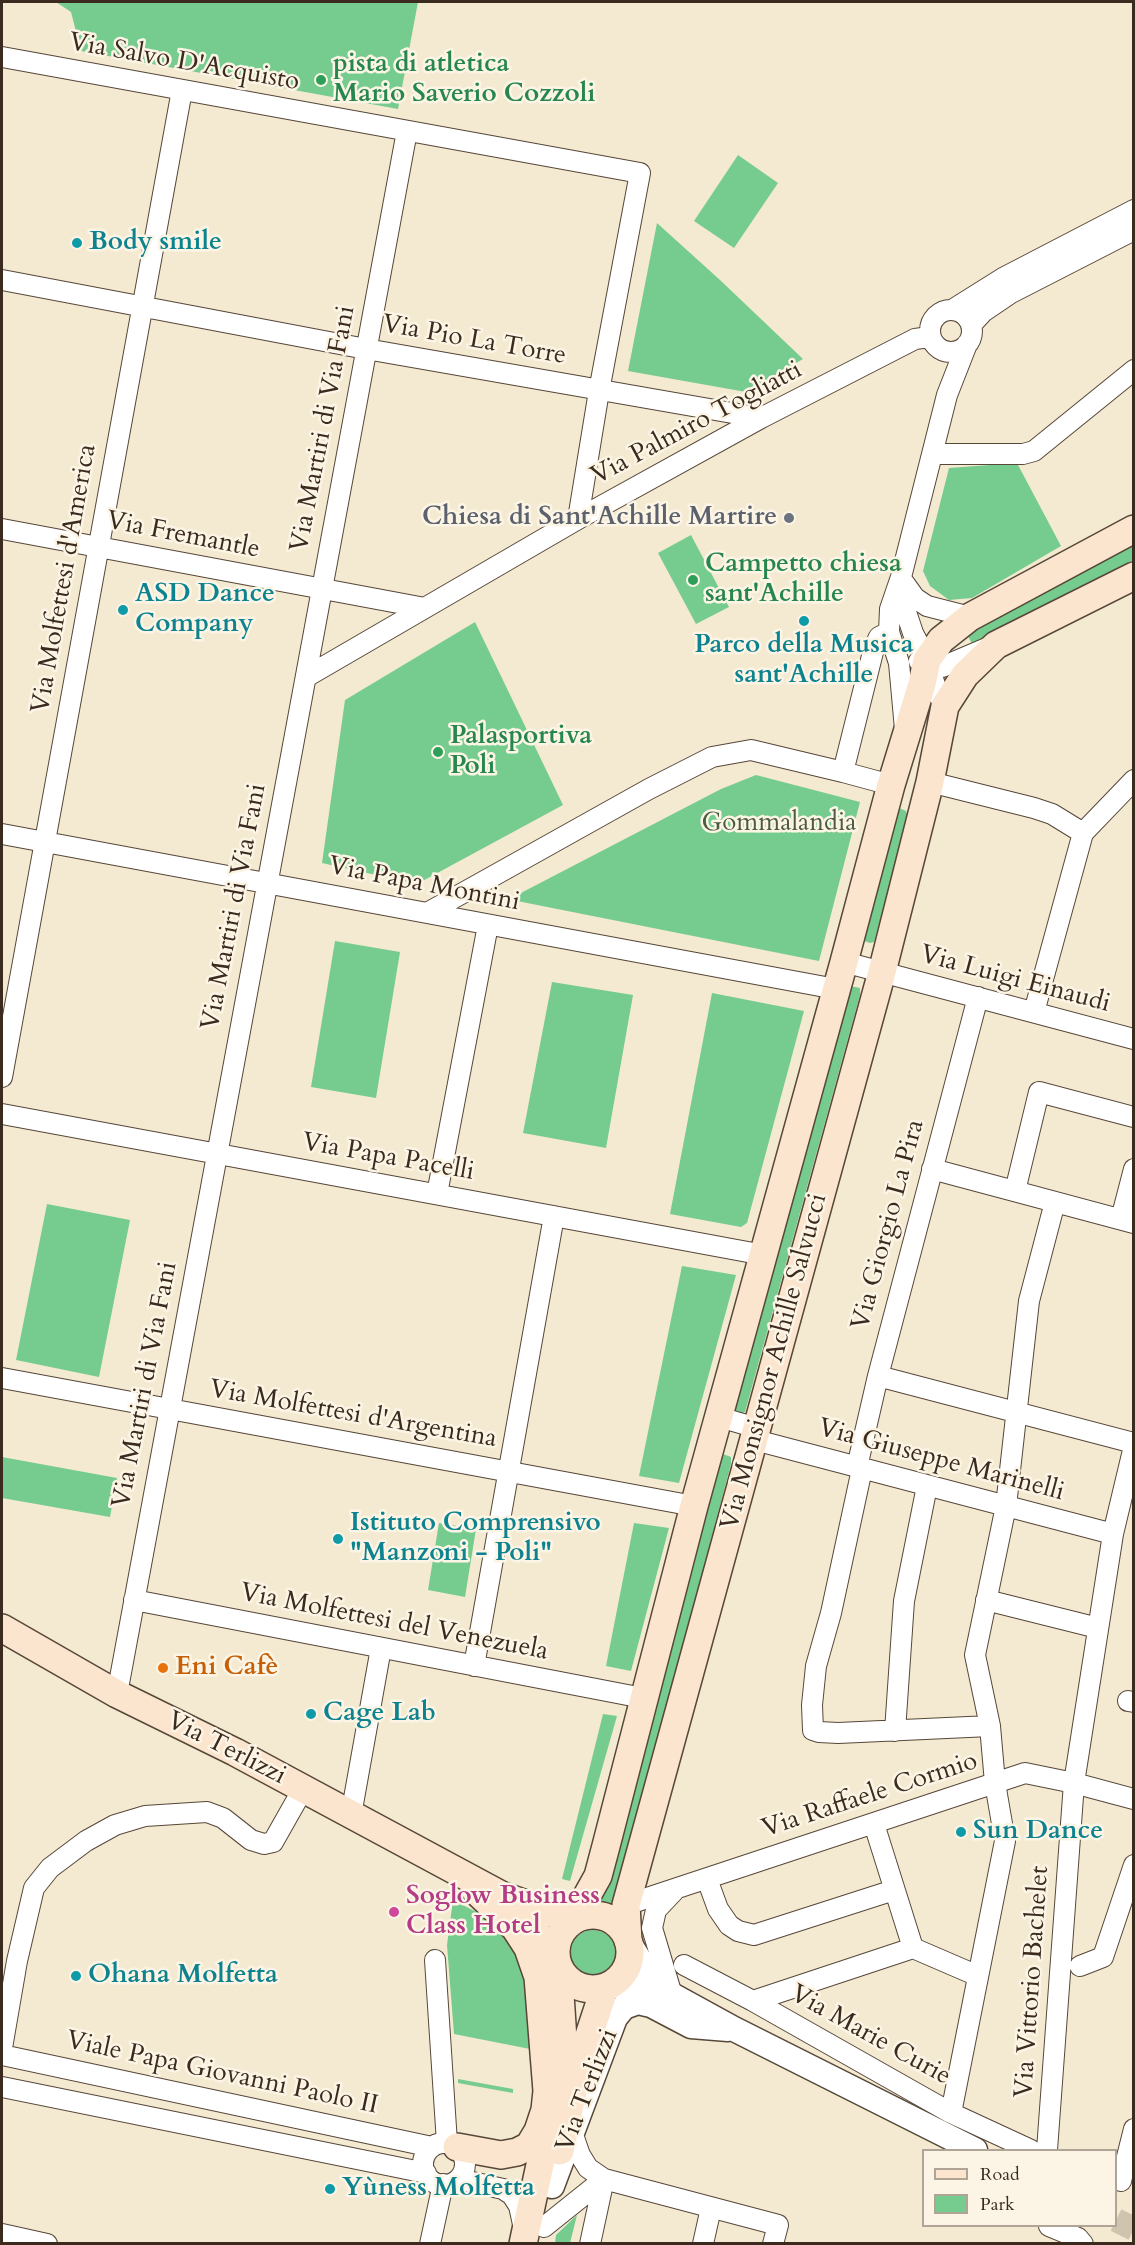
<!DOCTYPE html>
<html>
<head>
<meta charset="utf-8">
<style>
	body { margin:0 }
	#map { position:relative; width:1135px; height:2245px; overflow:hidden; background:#f4ead1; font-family:Cardo,serif }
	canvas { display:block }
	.frame { position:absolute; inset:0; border:3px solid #3b2a1e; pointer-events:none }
	.legend { position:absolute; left:922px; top:2149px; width:195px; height:78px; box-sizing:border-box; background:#fcf5e5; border:2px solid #afa495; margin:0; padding:8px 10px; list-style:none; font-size:18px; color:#3b2a1e }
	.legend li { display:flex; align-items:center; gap:12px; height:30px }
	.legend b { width:30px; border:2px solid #afa495 }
</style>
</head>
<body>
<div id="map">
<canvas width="1135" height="2245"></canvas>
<div class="frame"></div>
<ul class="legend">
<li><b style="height:8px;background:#fce5cf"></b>Road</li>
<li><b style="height:16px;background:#76cc8f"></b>Park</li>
</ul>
</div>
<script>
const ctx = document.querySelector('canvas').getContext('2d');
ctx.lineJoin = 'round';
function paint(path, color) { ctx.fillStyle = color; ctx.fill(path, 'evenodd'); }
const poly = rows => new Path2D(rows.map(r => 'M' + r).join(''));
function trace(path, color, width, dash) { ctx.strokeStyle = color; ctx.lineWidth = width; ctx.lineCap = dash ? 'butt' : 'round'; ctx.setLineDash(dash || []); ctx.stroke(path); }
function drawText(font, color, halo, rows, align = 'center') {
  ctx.font = font + ' Cardo,serif'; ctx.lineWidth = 5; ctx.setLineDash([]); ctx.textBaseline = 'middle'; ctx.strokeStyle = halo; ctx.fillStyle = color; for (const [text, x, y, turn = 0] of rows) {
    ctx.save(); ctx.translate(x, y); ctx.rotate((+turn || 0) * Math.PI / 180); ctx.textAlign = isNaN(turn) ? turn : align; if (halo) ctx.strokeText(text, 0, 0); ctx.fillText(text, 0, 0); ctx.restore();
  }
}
paint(poly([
	[56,2,418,2,398,109,81,51,71,12],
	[738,155,778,183,734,248,694,221],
	[657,223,720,280,803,359,746,392,628,371],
	[1017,463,1061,546,972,598,949,600,930,586,923,571,949,468],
	[691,535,729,607,696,624,658,553],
	[1133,542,1133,560,981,643,972,644,968,636,974,626],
	[475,622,563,805,417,884,322,863,345,700],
	[756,775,860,802,819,961,517,901,517,895,721,789],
	[897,807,906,811,908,817,874,942,870,943,861,940],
	[335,941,400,952,376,1098,311,1087],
	[552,982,633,995,606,1148,523,1133],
	[850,986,860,988,860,995,745,1412,740,1414,733,1411],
	[712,993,804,1011,747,1223,741,1227,670,1214],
	[47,1204,130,1220,99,1377,16,1360],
	[682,1266,736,1275,679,1483,639,1476],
	[723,1454,731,1457,731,1464,621,1881,621,1914,603,1908,588,1907,719,1457],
	[2,1457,117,1478,110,1517,2,1498],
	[439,1523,476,1529,465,1597,428,1590],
	[634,1523,669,1528,631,1671,606,1666],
	[603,1714,617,1716,570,1881,562,1879],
	[453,1900,486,1917,504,1932,523,1966,530,2049,454,2034,447,1945],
	'570 1953a23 23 0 1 1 46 0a23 23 0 1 1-46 0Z',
	[458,2079,513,2089,513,2093,458,2083],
	[577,2215,570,2243,555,2243,556,2235]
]), '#76cc8f');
trace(poly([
	[1116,2220,1134,2229]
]), '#cfc4ad', 24, [24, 12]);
const minor = poly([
	[2,57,640,173,599,391,578,519],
	[2,280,366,349,761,418],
	'930 331a21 21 0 1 1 42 0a21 21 0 1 1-42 0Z',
	[952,310,1003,278,1134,210],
	[971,325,983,312,1011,293,1134,230],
	[933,454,1023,454,1034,451,1134,370],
	[2,529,425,608],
	[902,580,915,598,927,606,970,617],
	[901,583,904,606,913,633,927,660,938,694,945,706],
	[919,661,927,660,942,667,987,648],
	[306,677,578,519,761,418,915,339,930,337],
	[905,729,899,663,889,632,890,609,901,577,947,395,967,344],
	[843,772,874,648,879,637,889,632],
	[930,782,1034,808,1052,814,1083,833],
	[2,834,836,989],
	[427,913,649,789,712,757,751,750,843,772,891,785],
	[844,962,1134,1039],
	[1034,1012,1083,833,1134,780],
	[2,1077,182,90],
	[2,1114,764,1255],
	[932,1169,1134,1223],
	[1015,1191,1039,1092,1134,1117],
	[437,1194,488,925],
	[1121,1219,1134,1169],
	[878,1376,1134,1443],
	[2,1378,694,1506],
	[719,1417,757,1428],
	[755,1440,1113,1534],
	[857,1467,878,1376,978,997],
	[862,1469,831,1613,816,1666,812,1705,813,1730,819,1732,838,1733,990,1726],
	[134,1600,643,1698],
	[986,1600,1098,1628],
	[474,1666,554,1216],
	[117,1694,407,131],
	[1128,1701,1134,1702],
	[895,1731,904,1601,927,1486],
	[351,1815,381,1648],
	[874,1824,913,1948],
	[707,1879,718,1909,729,1925,738,1931,754,1935,894,1890],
	[626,1905,1025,1773,1074,1783,1134,1799],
	[435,1960,447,2143],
	[684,1965,753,2001,951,2113,1031,2150],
	[1080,1966,1103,1957,1134,1865],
	[672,1995,652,1928,656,1910,674,1891],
	[753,2001,913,1948,978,1976],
	[2,2048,17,1961,34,1888,50,1868,86,1841,115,1825,145,1816,207,1812,223,1818,251,1840,264,1844,273,1842,303,1789],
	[2,2055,432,2147],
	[2,2087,426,2173],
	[951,2113,1005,1841,995,1783,990,1726,975,1655,1006,1506,1029,1301,1055,1202],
	[572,2132,580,2155,588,2168,604,2179,778,2225,773,2244],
	'423 2164a21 21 0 1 1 42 0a21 21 0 1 1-42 0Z',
	[1047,2150,1074,1783,1113,1534,1134,1446],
	[459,2179,503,2189,512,2195,519,2206,524,2229],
	[1116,2179,1121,2181,1134,2129],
	[1049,2226,1078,2238,1083,2244],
	[544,2227,604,2179],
	[2,2234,47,2244],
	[430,2244,443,2184],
	[590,2244,604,2179],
	[703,2244,711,2208]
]);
const tertiary = poly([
	[628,1941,644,1967,668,1991],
	[605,1987,640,1984,672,1995,734,2029,975,2150],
	[552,2186,615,2018,624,2007,638,2002,651,2005,691,2026,728,2029]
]);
const secondary = poly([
	[2,1628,117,1694,235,1752,501,1895,573,1921,598,1876,606,1846,694,1506,844,962,891,785,922,684,927,660,941,640,970,617,1134,529],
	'556 1952a37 37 0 1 1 74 0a37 37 0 1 1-74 0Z',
	[528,1921,558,1964,563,2040,557,2083],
	[628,1941,626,1905,882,972,930,782,945,706,965,675,996,645,1134,576],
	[457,2147,501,2155,517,2152,529,2146,538,2131,545,2110,547,2091,538,1977,528,1948,515,1928,475,1890],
	[560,2151,578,2069,605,1987],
	[523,2244,549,2123]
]);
trace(minor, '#574739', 22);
trace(tertiary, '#574739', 27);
trace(secondary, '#574739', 30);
trace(minor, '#fff', 20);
trace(tertiary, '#fff', 24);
trace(secondary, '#fce5cf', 27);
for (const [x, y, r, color] of [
	[321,80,6,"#2e9e5b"],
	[77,243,6,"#0f9aa8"],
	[789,518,6,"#6b7280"],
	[693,580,6,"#2e9e5b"],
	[123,610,6,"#0f9aa8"],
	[804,621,6,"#0f9aa8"],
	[438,752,6,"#2e9e5b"],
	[338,1539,6,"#0f9aa8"],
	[163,1668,6,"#e8710a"],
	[311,1714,6,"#0f9aa8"],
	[961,1832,6,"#0f9aa8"],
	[394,1912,6,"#d1479c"],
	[76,1976,6,"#0f9aa8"],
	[330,2189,6,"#0f9aa8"]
]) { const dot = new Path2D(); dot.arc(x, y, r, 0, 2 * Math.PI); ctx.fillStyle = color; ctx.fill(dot); trace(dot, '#fcf5e5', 2); }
drawText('26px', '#3b2a1e', '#fcf5e5', [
	["Via Salvo D'Acquisto",184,63,10],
	["Via Pio La Torre",474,341,10],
	["Via Palmiro Togliatti",697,424,-28],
	["Via Martiri di Via Fani",324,429,-79],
	["Via Fremantle",183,536,11],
	["Via Molfettesi d'America",65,579,-80],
	["Via Papa Montini",424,885,11],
	["Via Martiri di Via Fani",235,907,-79],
	["Via Luigi Einaudi",1015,980,15],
	["Via Papa Pacelli",388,1158,10],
	["Via Giorgio La Pira",889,1225,-75],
	["Via Monsignor Achille Salvucci",775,1362,-75],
	["Via Martiri di Via Fani",146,1385,-79],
	["Via Molfettesi d'Argentina",353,1415,10],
	["Via Giuseppe Marinelli",941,1461,15],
	["Via Molfettesi del Venezuela",394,1623,11],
	["Via Terlizzi",226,1749,27],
	["Via Raffaele Cormio",870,1796,-18],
	["Via Vittorio Bachelet",1033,1982,-86],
	["Via Marie Curie",870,2036,29],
	["Viale Papa Giovanni Paolo II",222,2074,12],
	["Via Terlizzi",588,2091,-69]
]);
drawText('bold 26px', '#27864d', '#fcf5e5', [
	["pista di atletica",333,65],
	["Mario Saverio Cozzoli",333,95],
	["Campetto chiesa",705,565],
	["sant'Achille",705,595],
	["Palasportiva",450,737],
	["Poli",450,767]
], 'left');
drawText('bold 26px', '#0d838f', '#fcf5e5', [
	["Body smile",89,243],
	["ASD Dance",135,595],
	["Company",135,625],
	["Parco della Musica",804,646,"center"],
	["sant'Achille",804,676,"center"],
	["Istituto Comprensivo",350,1524],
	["\"Manzoni - Poli\"",350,1554],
	["Cage Lab",323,1714],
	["Sun Dance",973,1832],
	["Ohana Molfetta",88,1976],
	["Yùness Molfetta",342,2189]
], 'left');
drawText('bold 26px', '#5b616d', '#fcf5e5', [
	["Chiesa di Sant'Achille Martire",777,518]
], 'right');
drawText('26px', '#4d5b40', '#fcf5e5', [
	["Gommalandia",779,824]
]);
drawText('bold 26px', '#c56008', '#fcf5e5', [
	["Eni Cafè",175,1668]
], 'left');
drawText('bold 26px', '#b23c85', '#fcf5e5', [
	["Soglow Business",406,1897],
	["Class Hotel",406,1927]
], 'left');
</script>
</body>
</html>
